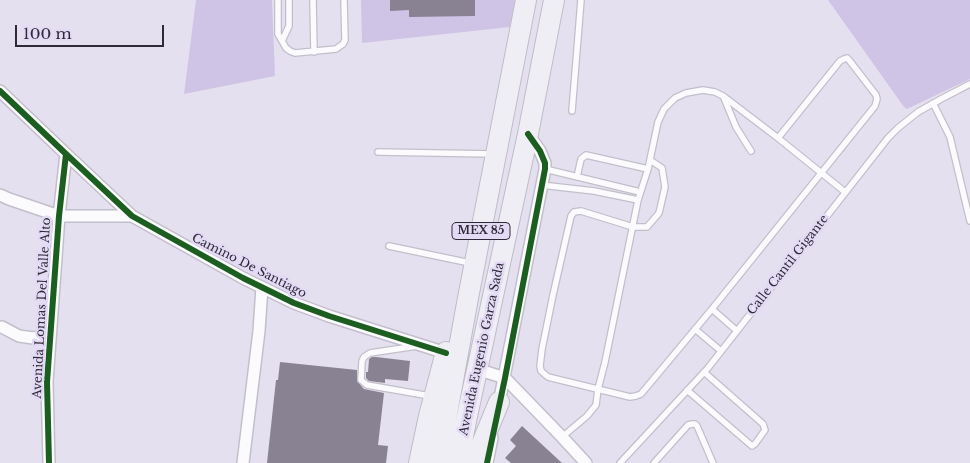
<!DOCTYPE html>
<html>
<head>
<meta charset="utf-8">
<style>
	body { margin:0 }
	#map { position:relative; width:970px; height:463px; overflow:hidden; background:#e5e0ef; font-family:"Libre Baskerville",serif }
	canvas { display:block }
	.scale { position:absolute; left:15px; top:25px; width:149px; height:22px; box-sizing:border-box; border:2px solid #2f2b36; border-top:0; padding-left:6px; font-size:15px; line-height:18px; white-space:nowrap; color:#2f2b36; -webkit-text-stroke:4px #e3daf5; paint-order:stroke }
</style>
</head>
<body>
<div id="map">
<canvas width="970" height="463"></canvas>
<div class="scale">100 m</div>
</div>
<script>
const ctx = document.querySelector('canvas').getContext('2d');
ctx.lineJoin = 'round';
function paint(path, color) { ctx.fillStyle = color; ctx.fill(path, 'evenodd'); }
const poly = rows => new Path2D(rows.map(r => 'M' + r).join(''));
function trace(path, color, width, dash) { ctx.strokeStyle = color; ctx.lineWidth = width; ctx.lineCap = dash ? 'butt' : 'round'; ctx.setLineDash(dash || []); ctx.stroke(path); }
function drawText(font, color, halo, rows, align = 'center') {
  ctx.font = font + ' "Libre Baskerville",serif'; ctx.lineWidth = 5; ctx.setLineDash([]); ctx.textBaseline = 'middle'; ctx.strokeStyle = halo; ctx.fillStyle = color; for (const [text, x, y, turn = 0] of rows) {
    ctx.save(); ctx.translate(x, y); ctx.rotate((+turn || 0) * Math.PI / 180); ctx.textAlign = isNaN(turn) ? turn : align; if (halo) ctx.strokeText(text, 0, 0); ctx.fillText(text, 0, 0); ctx.restore();
  }
}
paint(poly([
	[196,0,272,0,275,76,184,94],
	[361,0,515,0,510,27,362,43],
	[828,0,970,0,970,79,907,109,904,107]
]), '#d0c4e6');
paint(poly([
	[390,0,475,0,475,16,409,17,409,10,390,11],
	[372,357,376,357,410,361,408,381,385,379,385,383,369,381,366,378,366,372,368,372,369,359],
	[280,362,357,370,357,381,364,389,384,393,378,445,388,446,386,463,267,463,276,380,278,380],
	[522,426,562,463,511,463,505,458,516,446,510,440]
]), '#898293');
const lane = poly([
	[278,0,278,34,286,48,290,51,295,53,336,49,343,44,345,40,344,0],
	[313,0,314,52],
	[282,41,289,26,289,0],
	[724,98,736,127,751,151],
	[933,103,950,137,970,221],
	[572,111,581,0],
	[378,152,494,154],
	[650,160,662,168,665,187,659,213,647,227,633,227,581,211,574,212,571,216,553,295,542,349,540,366,541,371,548,377,630,397,636,396,641,394,712,309,875,106,877,99,876,95,849,60,847,58,844,59,840,61,778,138],
	[545,169,640,192],
	[577,177,581,159,586,155,648,169],
	[541,185,594,191,638,200],
	[389,246,470,263],
	[712,309,737,331],
	[695,329,721,351],
	[417,346,370,353,364,357,362,361,361,380,367,385,430,396],
	[687,390,752,446,755,444,765,430,763,424,704,372],
	[562,437,587,416,596,405,598,389,605,362,638,200,648,169,658,122,664,109,675,98,686,93,703,90,715,92,723,96,778,138,845,192],
	[620,463,708,368,888,138,898,128,918,112,941,99,970,84],
	[654,463,688,425,692,424,695,424,697,426,713,463]
]);
const street = poly([
	[0,91,66,154,132,216,243,278,294,303,329,316,446,353],
	[0,195,9,199,59,216,132,216],
	[2,327,19,336,33,338,50,335],
	[486,372,505,378,562,437,586,463],
	[498,408,545,169,545,163,540,151,528,134],
	[49,463,47,382,59,216,66,154],
	[243,463,259,331,262,287],
	[487,463,492,438]
]);
const highway = poly([
	[419,463,429,416,446,352],
	[438,463,468,298,526,0],
	[458,463,466,421,528,134,554,0],
	[474,463,499,402]
]);
trace(lane, '#c3bfca', 8);
trace(street, '#c3bfca', 14);
trace(highway, '#c0bbc8', 22);
trace(lane, '#fbfafd', 5.5);
trace(street, '#fbfafd', 11);
trace(highway, '#f0eef5', 20);
trace(poly([
	[0,91,66,154,132,216,243,278,294,303,329,316,446,353],
	[49,463,47,382,59,216,66,154],
	[487,463,505,378,545,169,545,163,540,151,528,134]
]), '#1b5e20', 6);
for (const [x, y, w] of [
	[481,231,58]
]) { const box = new Path2D(); box.roundRect(x - w / 2, y - 8.5, w, 17, 4); ctx.fillStyle = '#e3daf5'; ctx.fill(box); trace(box, '#2f2b36', 1); }
drawText('bold 11px', '#2f2b36', null, [
	["MEX 85",481,231]
]);
drawText('12px', '#2f2b36', '#e3daf5', [
	["Calle Cantil Gigante",788,265,-52],
	["Camino De Santiago",249,266,27],
	["Avenida Lomas Del Valle Alto",42,308,-87],
	["Avenida Eugenio Garza Sada",482,349,-78]
]);
</script>
</body>
</html>
